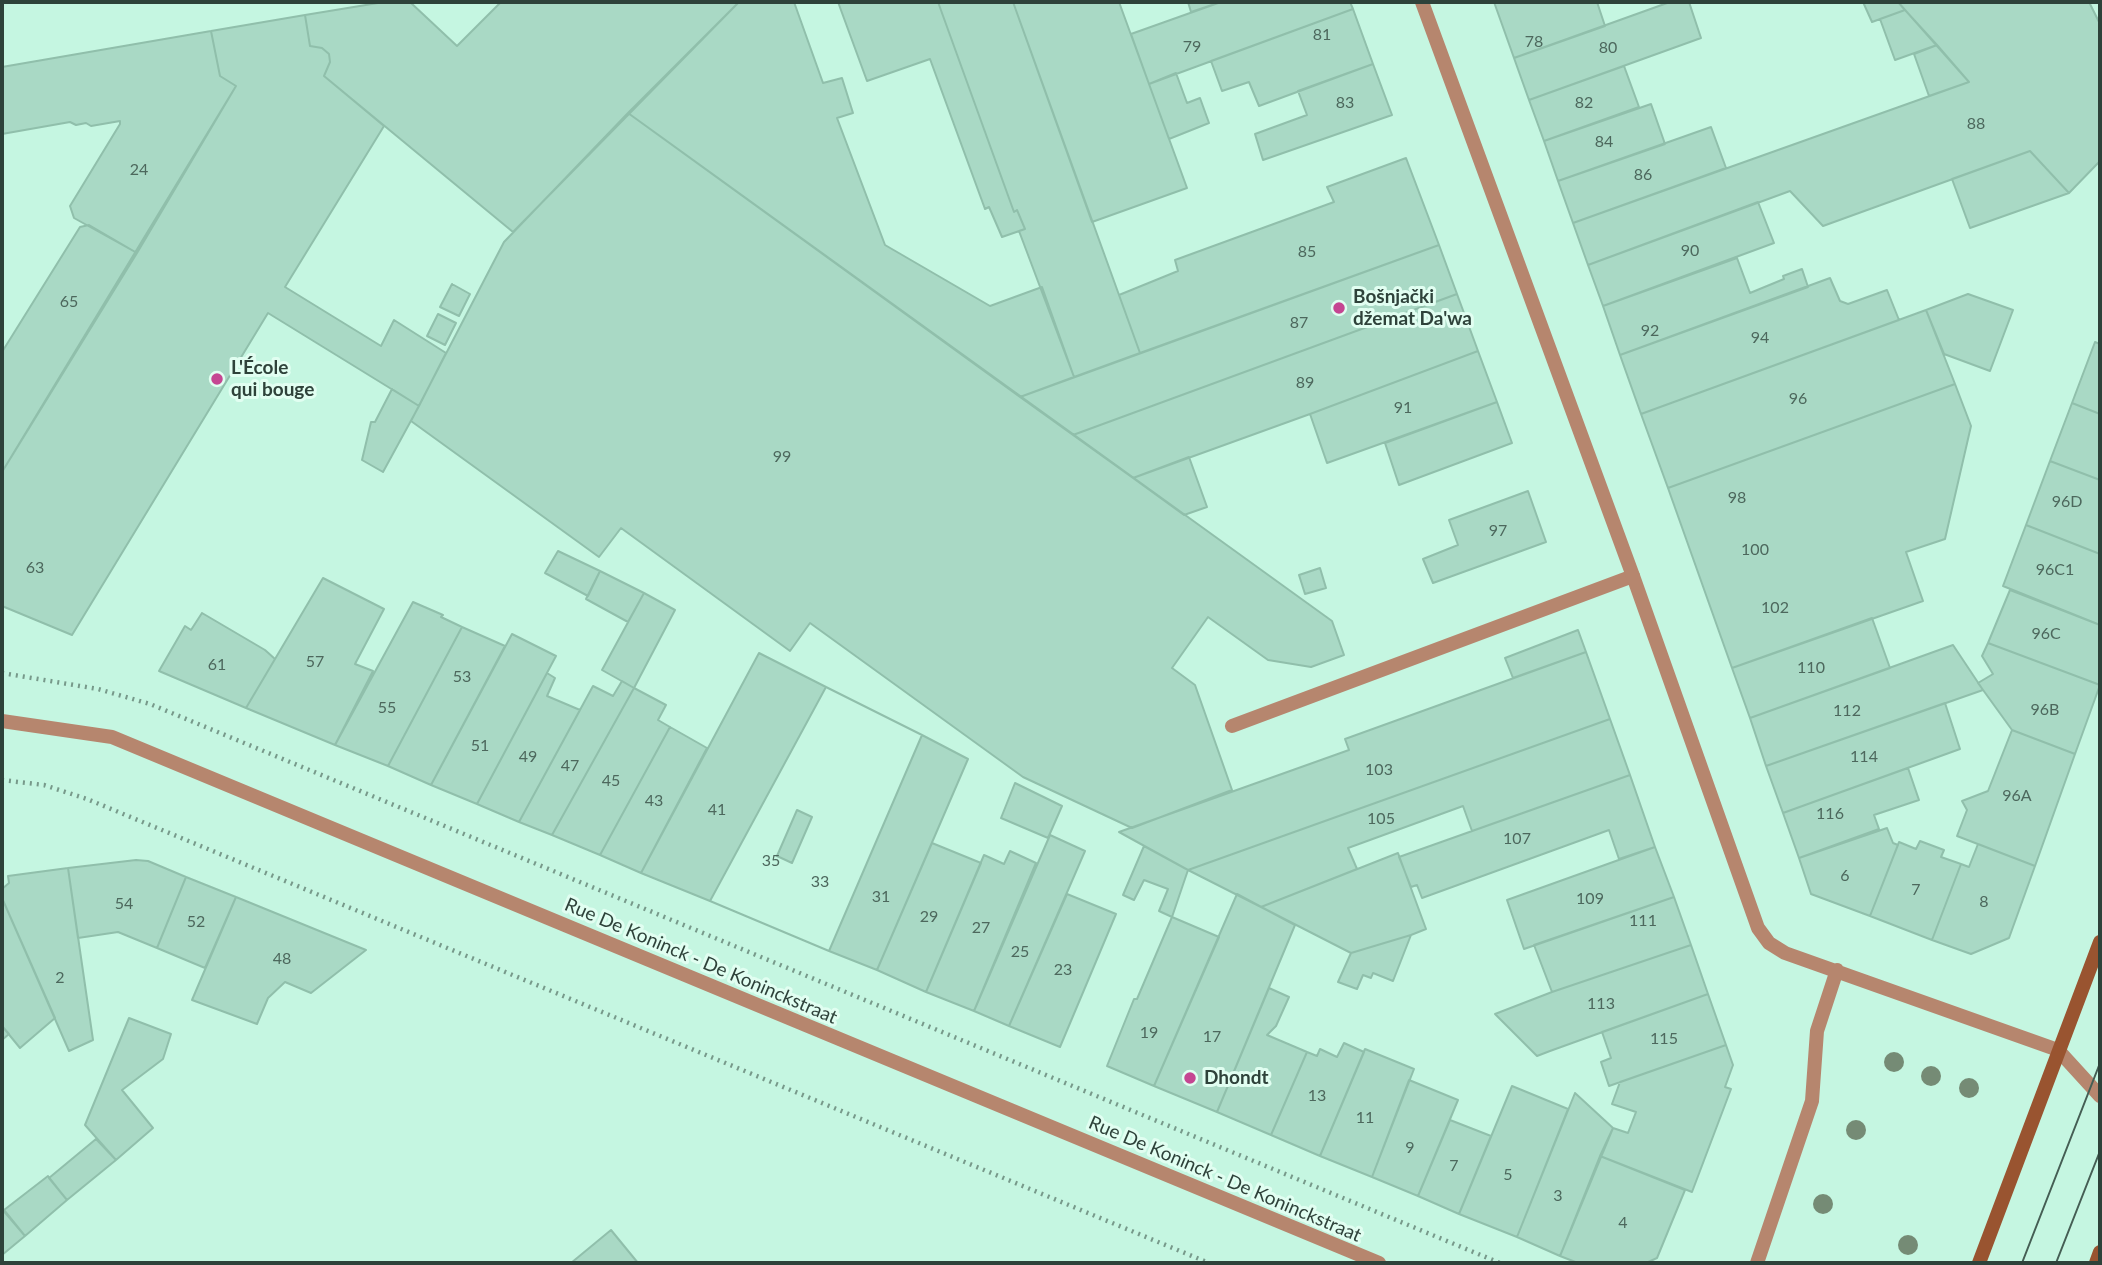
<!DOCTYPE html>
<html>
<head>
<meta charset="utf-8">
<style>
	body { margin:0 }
	#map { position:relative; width:2102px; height:1265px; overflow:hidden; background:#c5f6e1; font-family:Lato,sans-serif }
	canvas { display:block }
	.frame { position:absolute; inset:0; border:4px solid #2e423a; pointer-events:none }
</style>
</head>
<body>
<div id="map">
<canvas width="2102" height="1265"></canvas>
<div class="frame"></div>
</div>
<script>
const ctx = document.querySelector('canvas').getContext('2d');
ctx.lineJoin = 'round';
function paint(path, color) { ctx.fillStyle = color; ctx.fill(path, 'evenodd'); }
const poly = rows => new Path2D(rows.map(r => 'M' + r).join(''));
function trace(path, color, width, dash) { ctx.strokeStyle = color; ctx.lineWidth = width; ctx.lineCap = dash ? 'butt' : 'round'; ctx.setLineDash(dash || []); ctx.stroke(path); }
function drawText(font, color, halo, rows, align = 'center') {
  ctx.font = font + ' Lato,sans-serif'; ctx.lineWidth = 6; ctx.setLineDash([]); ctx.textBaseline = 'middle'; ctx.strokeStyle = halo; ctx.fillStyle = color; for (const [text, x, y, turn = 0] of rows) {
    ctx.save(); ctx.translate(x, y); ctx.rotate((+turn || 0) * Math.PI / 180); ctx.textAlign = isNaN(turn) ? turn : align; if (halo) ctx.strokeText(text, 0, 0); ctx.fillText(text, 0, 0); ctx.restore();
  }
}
const building = poly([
	[384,2,410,2,457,46,501,2,739,2,513,232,324,76,330,62,329,54,322,48,310,46,305,15,384,2],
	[739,2,794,2,823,83,842,78,853,113,837,118,885,245,990,306,1042,287,1074,377,1020,397,628,113,739,2],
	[838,2,938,2,1014,212,1017,210,1025,229,1002,237,989,207,985,209,930,59,867,81,838,2],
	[938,2,1013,2,1140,353,1074,377,1019,231,1025,229,1017,210,1014,212,938,2],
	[1013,2,1119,2,1187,188,1092,222,1013,2],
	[1188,2,1221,2,1191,12,1188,2],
	[1221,2,1350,2,1353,9,1149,84,1131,34,1221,2],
	[1494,2,1597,2,1605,26,1514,58,1494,2],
	[1670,2,1689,2,1701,38,1529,100,1514,58,1670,2],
	[1863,2,1898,2,1905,10,1872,22,1863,2],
	[1898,2,2089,2,2100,24,2100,161,2069,193,2030,151,1823,226,1790,191,1588,265,1573,223,1969,82,1898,2],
	[1353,9,1373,64,1259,106,1249,82,1222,91,1211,61,1353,9],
	[1905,10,1937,45,1895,60,1880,19,1905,10],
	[305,15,310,46,322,48,329,54,330,62,324,76,384,126,285,287,381,346,394,320,446,353,419,406,268,313,72,635,2,606,2,472,236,86,220,76,211,31,305,15],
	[211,31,220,76,236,86,137,253,74,218,70,206,120,124,120,121,91,126,86,123,76,125,70,122,2,134,2,67,211,31],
	[1937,45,1969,82,1929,96,1914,54,1937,45],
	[1373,64,1392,115,1263,160,1255,134,1307,115,1298,91,1373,64],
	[1624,66,1639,107,1544,141,1529,100,1624,66],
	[1176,73,1187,103,1200,98,1209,123,1169,139,1149,84,1176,73],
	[1651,104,1665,144,1558,181,1544,141,1651,104],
	[628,113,1332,621,1344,655,1311,667,1268,660,1208,617,1172,668,1195,685,1232,790,1132,828,1023,777,810,623,790,651,621,528,599,557,411,421,504,242,628,113],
	[1711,127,1726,168,1573,223,1558,181,1711,127],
	[2030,151,2069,193,1970,228,1952,179,2030,151],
	[1406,158,1439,245,1140,353,1119,295,1178,271,1175,260,1334,202,1327,187,1406,158],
	[1758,202,1774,243,1603,306,1588,265,1758,202],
	[89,225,137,253,2,472,2,352,80,227,89,225],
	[1439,245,1457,294,1073,435,1020,397,1439,245],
	[1737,258,1750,293,1784,279,1783,276,1802,269,1808,287,1620,355,1603,306,1737,258],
	[1830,278,1840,301,1848,304,1887,290,1899,320,1641,414,1620,355,1830,278],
	[452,284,470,294,459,316,440,307,452,284],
	[1457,294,1478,351,1310,414,1133,478,1073,435,1457,294],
	[1968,294,2013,310,1990,371,1944,354,1926,310,1968,294],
	[1926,310,1955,384,1668,488,1641,414,1926,310],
	[438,314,456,323,445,345,427,336,438,314],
	[2095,342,2100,344,2100,414,2072,403,2095,342],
	[1478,351,1497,402,1327,463,1310,414,1478,351],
	[1955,384,1971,426,1945,539,1906,552,1923,601,1732,668,1668,488,1955,384],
	[392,389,419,406,383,472,362,460,371,422,375,422,392,389],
	[1497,402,1512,443,1399,485,1385,443,1497,402],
	[2072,403,2100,414,2100,480,2050,461,2072,403],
	[1189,457,1207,507,1184,515,1133,478,1189,457],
	[2050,461,2100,480,2100,554,2026,525,2050,461],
	[1528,491,1546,542,1433,583,1423,559,1458,545,1449,520,1528,491],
	[2026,525,2100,554,2100,625,2003,586,2026,525],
	[558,551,600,571,588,596,545,573,558,551],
	[1320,568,1326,588,1305,594,1299,575,1320,568],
	[600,571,644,593,628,622,586,599,600,571],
	[323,578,384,609,355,664,373,671,335,745,246,708,323,578],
	[2010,590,2100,625,2100,685,1988,643,2010,590],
	[644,593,675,610,634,688,602,670,644,593],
	[413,602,443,615,441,617,462,627,388,766,335,745,413,602],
	[202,613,265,650,275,659,246,708,159,671,185,626,191,630,202,613],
	[1872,618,1890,668,1750,718,1732,668,1872,618],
	[462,627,505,646,431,785,388,766,462,627],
	[1578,630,1586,652,1513,678,1505,658,1578,630],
	[512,634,556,656,477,804,431,785,512,634],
	[1988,643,2100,685,2075,754,2012,730,1978,683,1993,674,1982,656,1988,643],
	[1953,645,1983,690,1766,766,1750,718,1953,645],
	[1586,652,1610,719,1188,870,1119,832,1349,750,1345,739,1586,652],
	[759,653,826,687,710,901,641,873,759,653],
	[547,673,555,678,547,696,580,710,519,822,477,804,547,673],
	[622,681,634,688,552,835,519,822,593,686,613,696,622,681],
	[826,687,922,735,829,951,710,901,826,687],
	[797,810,812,817,792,863,777,856,797,810],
	[826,687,922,735,829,951,710,901,826,687],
	[634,688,666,705,658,720,670,727,600,855,552,835,634,688],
	[1945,703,1960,749,1783,813,1766,766,1945,703],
	[1610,719,1630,775,1472,831,1463,806,1348,848,1357,869,1261,907,1188,870,1610,719],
	[670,727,707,748,641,873,600,855,670,727],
	[2012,730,2075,754,2035,866,1957,836,1967,810,1962,801,1988,791,2012,730],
	[922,735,968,759,877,970,829,951,922,735],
	[1908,768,1919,800,1874,815,1879,829,1799,858,1783,813,1908,768],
	[1630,775,1655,847,1619,859,1609,830,1422,898,1417,885,1411,887,1399,857,1630,775],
	[1015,783,1062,806,1048,838,1001,818,1015,783],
	[1887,828,1893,843,1898,845,1870,916,1811,894,1799,858,1887,828],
	[1050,835,1085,851,1009,1026,974,1011,1050,835],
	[1920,841,1944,850,1941,857,1961,864,1932,940,1870,916,1899,842,1916,849,1920,841],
	[932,843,981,863,926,992,877,970,932,843],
	[1978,844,2035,866,2009,938,1971,954,1932,940,1961,864,1969,867,1978,844],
	[1144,846,1188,870,1172,917,1159,911,1168,889,1144,880,1134,900,1123,895,1144,846],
	[1655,847,1674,897,1524,949,1507,900,1655,847],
	[1010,851,1036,863,974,1011,926,992,984,855,1004,864,1010,851],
	[1398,853,1426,929,1411,935,1351,953,1261,907,1398,853],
	[136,860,148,861,186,877,157,948,118,932,78,938,68,868,136,860],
	[68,868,93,1040,69,1051,2,898,2,889,9,883,8,876,68,868],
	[186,877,236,897,205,968,157,948,186,877],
	[1067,894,1116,914,1060,1047,1009,1026,1067,894],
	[1237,894,1295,925,1217,1112,1154,1086,1237,894],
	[236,897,366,950,311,993,285,982,268,998,257,1024,192,1000,236,897],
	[1674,897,1691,945,1552,992,1534,945,1674,897],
	[2,898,55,1018,20,1048,2,1026,2,898],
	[1172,917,1219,937,1154,1086,1107,1066,1134,999,1137,999,1172,917],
	[1411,935,1393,981,1373,973,1371,978,1363,975,1357,989,1338,982,1351,953,1411,935],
	[1691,945,1708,994,1550,1051,1537,1056,1495,1014,1552,992,1691,945],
	[1269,988,1289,997,1276,1026,1267,1035,1307,1052,1271,1135,1217,1112,1269,988],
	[1708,994,1726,1045,1609,1086,1601,1062,1611,1058,1602,1032,1708,994],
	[129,1018,171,1034,163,1059,122,1090,153,1128,116,1160,85,1125,129,1018],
	[2,1026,9,1034,2,1040,2,1026],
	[1344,1043,1364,1052,1320,1156,1271,1135,1307,1052,1317,1056,1320,1049,1337,1057,1344,1043],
	[1726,1045,1733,1065,1725,1087,1731,1089,1692,1192,1600,1156,1613,1128,1628,1133,1636,1112,1612,1104,1620,1082,1726,1045],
	[1365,1049,1414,1069,1372,1177,1320,1156,1365,1049],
	[1409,1080,1458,1100,1418,1196,1372,1177,1409,1080],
	[1512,1086,1568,1109,1517,1237,1459,1214,1512,1086],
	[1575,1093,1613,1128,1560,1256,1517,1237,1575,1093],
	[1450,1120,1491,1136,1459,1214,1418,1196,1450,1120],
	[96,1139,116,1160,67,1200,49,1178,96,1139],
	[1600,1156,1685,1190,1657,1258,1646,1263,1578,1263,1560,1256,1600,1156],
	[48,1176,67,1200,25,1236,4,1210,48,1176],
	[2,1209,25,1236,2,1255,2,1209],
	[611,1230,638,1263,571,1263,611,1230]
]);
paint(building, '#a9d9c5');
trace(building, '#90bfab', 2);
trace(poly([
	[2,673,98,689,150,704,1500,1263],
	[2,780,44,785,87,799,1209,1263]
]), '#77998a', 4.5, [2, 5]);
trace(poly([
	[1232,726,1633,576]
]), '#b6866e', 14);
trace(poly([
	[1422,2,1633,576,1758,928,1769,943,1785,953,2058,1050,2100,1096],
	[2,721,112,737,1379,1263],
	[1757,1263,1812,1101,1817,1031,1837,970]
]), '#b6866e', 14);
trace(poly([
	[1979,1263,2100,942],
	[2096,1263,2100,1252]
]), '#995430', 14);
trace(poly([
	[2022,1263,2100,1063],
	[2056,1263,2100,1151]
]), '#455e54', 2);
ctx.fillStyle = '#758b75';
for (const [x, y] of [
	[1894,1062],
	[1931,1076],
	[1969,1088],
	[1856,1130],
	[1823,1204],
	[1908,1245]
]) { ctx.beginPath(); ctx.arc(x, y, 10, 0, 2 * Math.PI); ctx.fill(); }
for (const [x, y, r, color] of [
	[1339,308,7,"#c54692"],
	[217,379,7,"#c54692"],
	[1190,1078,7,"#c54692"]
]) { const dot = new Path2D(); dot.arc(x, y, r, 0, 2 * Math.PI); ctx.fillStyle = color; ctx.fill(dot); trace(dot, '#e1fef1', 2.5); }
drawText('16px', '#4d685d', null, [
	["81",1322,35],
	["78",1534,42],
	["79",1192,47],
	["80",1608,48],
	["83",1345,103],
	["82",1584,103],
	["88",1976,124],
	["84",1604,142],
	["24",139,170],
	["86",1643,175],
	["90",1690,251],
	["85",1307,252],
	["65",69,302],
	["87",1299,323],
	["92",1650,331],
	["94",1760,338],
	["89",1305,383],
	["96",1798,399],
	["91",1403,408],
	["99",782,457],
	["98",1737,498],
	["96D",2067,502],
	["97",1498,531],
	["100",1755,550],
	["63",35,568],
	["96C1",2055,570],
	["102",1775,608],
	["96C",2046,634],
	["57",315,662],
	["61",217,665],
	["110",1811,668],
	["53",462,677],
	["55",387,708],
	["96B",2045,710],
	["112",1847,711],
	["51",480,746],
	["49",528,757],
	["114",1864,757],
	["47",570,766],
	["103",1379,770],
	["45",611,781],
	["96A",2017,796],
	["43",654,801],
	["41",717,810],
	["116",1830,814],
	["105",1381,819],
	["107",1517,839],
	["35",771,861],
	["6",1845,876],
	["33",820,882],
	["7",1916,890],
	["31",881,897],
	["109",1590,899],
	["8",1984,902],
	["54",124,904],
	["29",929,917],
	["111",1643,921],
	["52",196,922],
	["27",981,928],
	["25",1020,952],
	["48",282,959],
	["23",1063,970],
	["2",60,978],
	["113",1601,1004],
	["19",1149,1033],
	["17",1212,1037],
	["115",1664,1039],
	["13",1317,1096],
	["11",1365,1118],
	["9",1410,1148],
	["7",1454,1166],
	["5",1508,1175],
	["3",1558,1196],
	["4",1623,1223]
]);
drawText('bold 19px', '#2e423a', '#e1fef1', [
	["Bošnjački",1353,297],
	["džemat Da'wa",1353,319],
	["L'École",231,368],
	["qui bouge",231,390],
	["Dhondt",1204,1078]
], 'left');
drawText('19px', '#2e423a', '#e1fef1', [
	["Rue De Koninck - De Koninckstraat",701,961,23],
	["Rue De Koninck - De Koninckstraat",1225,1179,23]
]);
</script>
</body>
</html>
